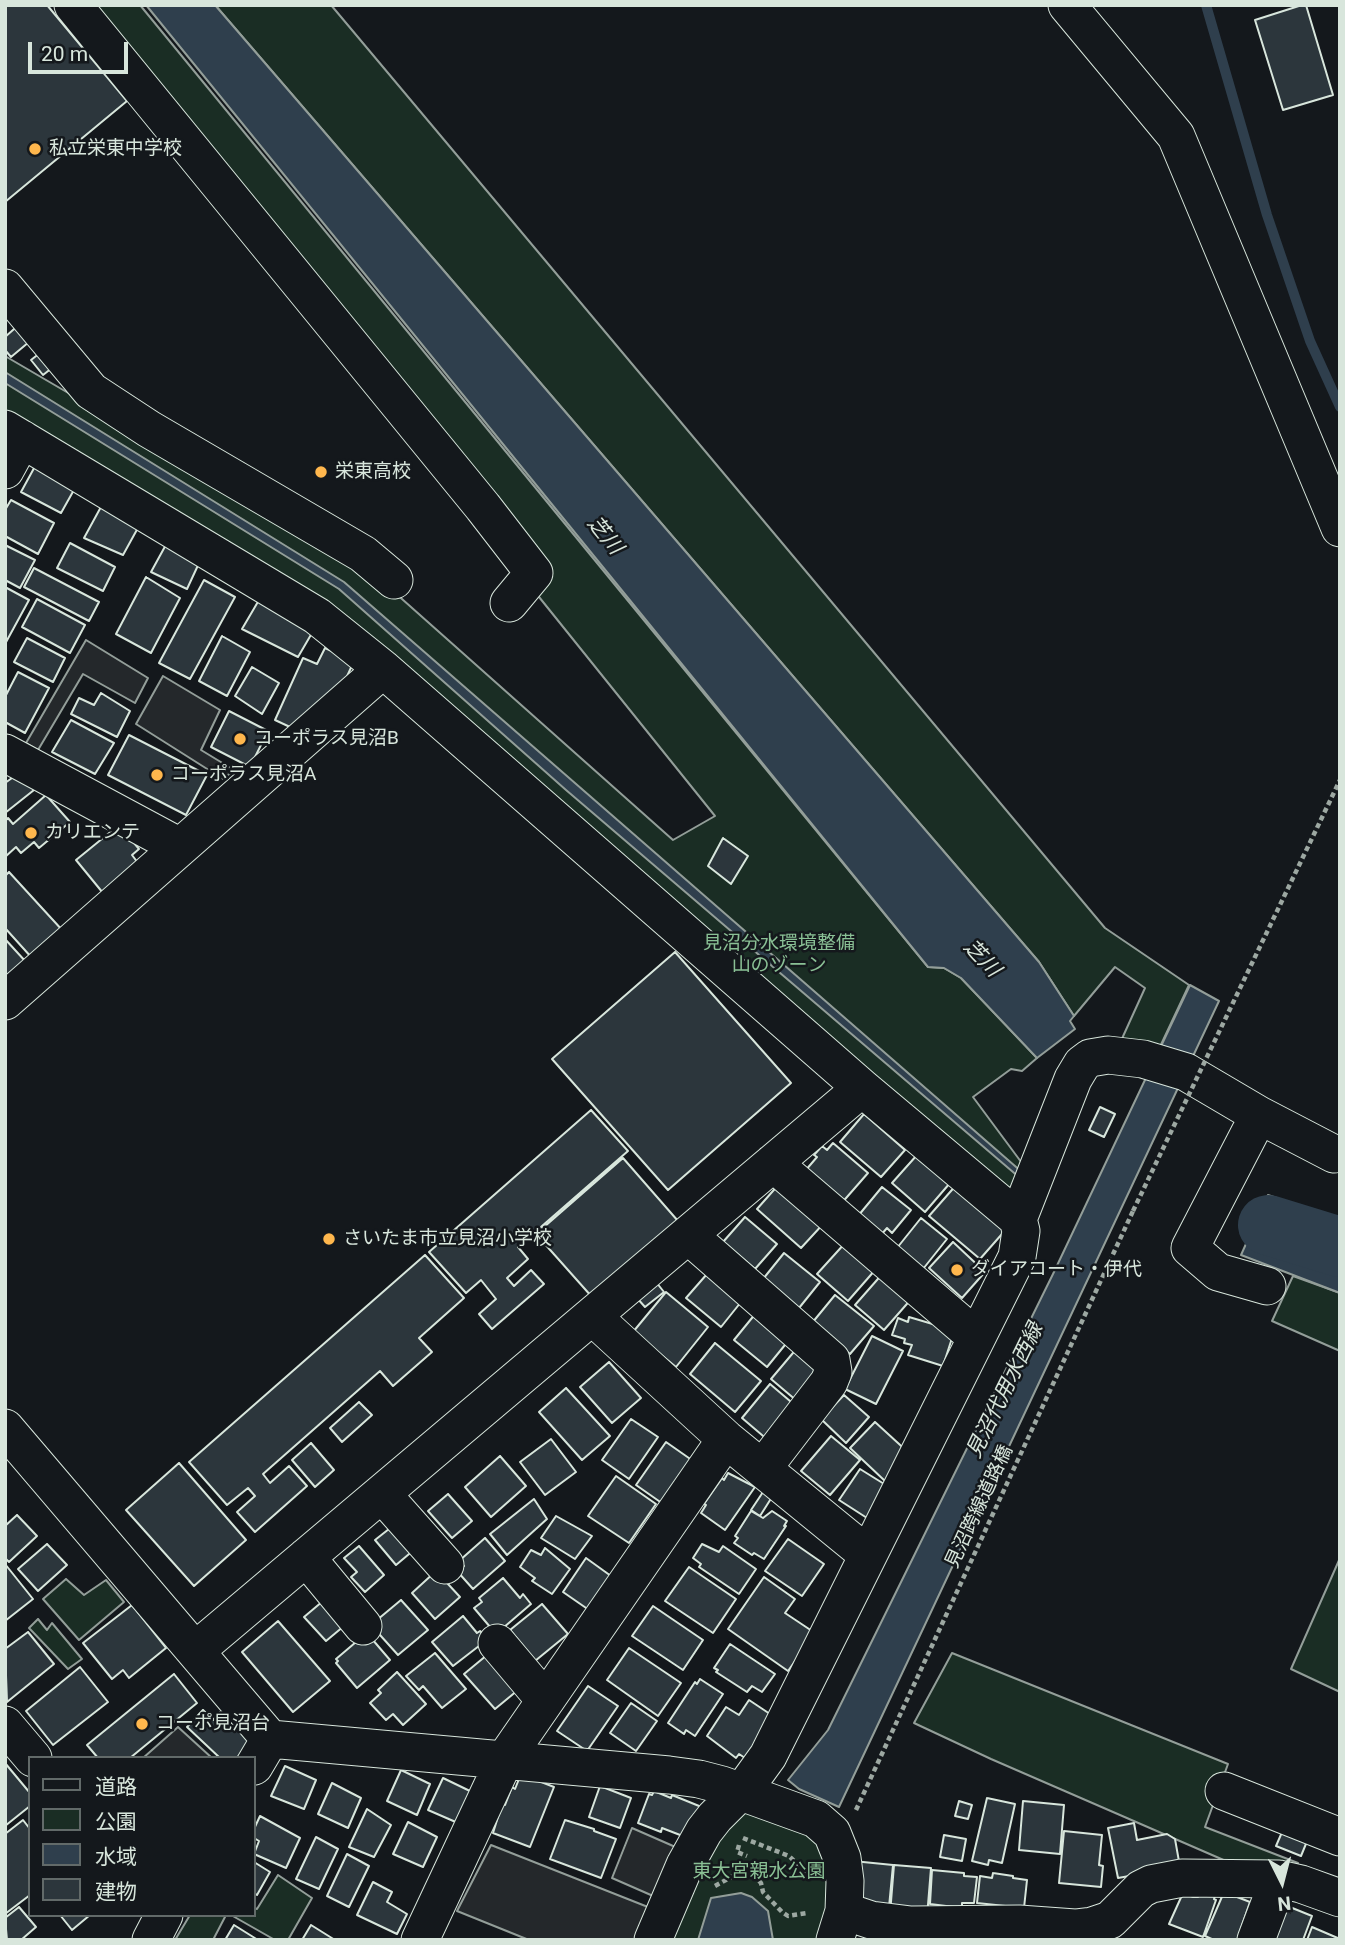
<!DOCTYPE html>
<html>
<head>
<meta charset="utf-8">
<style>
	body { margin:0 }
	#map { position:relative; width:1345px; height:1945px; overflow:hidden; background:#14181c; font-family:Roboto,"Noto Sans JP",sans-serif }
	canvas { display:block }
	.frame { position:absolute; inset:0; border:7px solid #d8e6dc; pointer-events:none }
	.legend { position:absolute; left:28px; top:1756px; width:228px; height:161px; box-sizing:border-box; background:#14181c; border:2px solid #626a69; margin:0; padding:9px 12px; list-style:none; font-size:21px; color:#d8e6dc }
	.legend li { display:flex; align-items:center; gap:14px; height:35px }
	.legend b { width:35px; border:2px solid #626a69 }
	.north { position:absolute; left:1247px; top:1847px; width:70px; height:70px; -webkit-text-stroke:5px #14181c; paint-order:stroke; rotate:174deg; font-size:19px; font-weight:700; line-height:28px; text-align:center; color:#d8e6dc }
	.north::after { content:''; display:block; margin:auto; width:24px; height:32px; background:#d8e6dc; clip-path:polygon(50% 0,100% 100%,50% 72%,0 100%) }
	.scale { position:absolute; left:28px; top:42px; width:100px; height:32px; box-sizing:border-box; border:4px solid #d8e6dc; border-top:0; padding-left:9px; font-size:21px; line-height:24px; white-space:nowrap; color:#d8e6dc; -webkit-text-stroke:5px #14181c; paint-order:stroke }
</style>
</head>
<body>
<div id="map">
<canvas width="1345" height="1945"></canvas>
<div class="frame"></div>
<ul class="legend">
<li><b style="height:9px;background:#14181c"></b>道路</li>
<li><b style="height:19px;background:#1a2d24"></b>公園</li>
<li><b style="height:19px;background:#2f3f4d"></b>水域</li>
<li><b style="height:19px;background:#2c363c"></b>建物</li>
</ul>
<div class="north">N</div>
<div class="scale">20 m</div>
</div>
<script>
const ctx = document.querySelector('canvas').getContext('2d');
ctx.lineJoin = 'round';
function paint(path, color) { ctx.fillStyle = color; ctx.fill(path, 'evenodd'); }
const poly = rows => new Path2D(rows.map(r => 'M' + r).join(''));
function trace(path, color, width, dash) { ctx.strokeStyle = color; ctx.lineWidth = width; ctx.lineCap = dash ? 'butt' : 'round'; ctx.setLineDash(dash || []); ctx.stroke(path); }
function drawText(font, color, halo, rows, align = 'center') {
  ctx.font = font + ' Roboto,"Noto Sans JP",sans-serif'; ctx.lineWidth = 5; ctx.setLineDash([]); ctx.textBaseline = 'middle'; ctx.strokeStyle = halo; ctx.fillStyle = color; for (const [text, x, y, turn = 0] of rows) {
    ctx.save(); ctx.translate(x, y); ctx.rotate((+turn || 0) * Math.PI / 180); ctx.textAlign = isNaN(turn) ? turn : align; if (halo) ctx.strokeText(text, 0, 0); ctx.fillText(text, 0, 0); ctx.restore();
  }
}
const green = poly([
	[87,5,140,5,928,967,944,968,961,978,1037,1058,1022,1071,1011,1069,973,1097,1033,1178,1018,1219,383,669,5,429,5,356,366,567,673,840,715,816,531,587,87,5],
	[215,5,331,5,1105,928,1189,985,1158,1051,1120,1043,1145,988,1115,967,1074,1016,1039,962,215,5],
	[1293,1276,1340,1293,1340,1351,1272,1321,1293,1276],
	[1340,1558,1340,1692,1291,1669,1340,1558],
	[66,1579,84,1595,106,1580,124,1602,79,1640,43,1599,66,1579],
	[38,1619,47,1630,52,1623,82,1659,68,1669,29,1628,38,1619],
	[952,1653,1228,1764,1205,1827,1298,1863,1293,1873,1242,1868,991,1759,914,1723,952,1653],
	[739,1791,824,1825,835,1940,653,1940,739,1791],
	[278,1875,312,1898,288,1940,275,1940,231,1915,254,1915,254,1908,257,1909,278,1875],
	[190,1915,226,1915,213,1940,175,1940,190,1915]
]);
paint(green, '#1a2d24');
trace(green, '#939e99', 2);
const parking = poly([
	[86,640,148,678,135,703,83,674,38,750,26,743,86,640],
	[163,676,220,710,201,750,234,770,223,779,136,724,163,676],
	[178,1727,212,1758,143,1758,178,1727],
	[632,1828,680,1849,660,1899,612,1878,632,1828],
	[491,1845,653,1909,641,1940,529,1940,457,1911,491,1845]
]);
paint(parking, '#24282b');
trace(parking, '#939e99', 2);
const water = poly([
	[146,5,215,5,1039,962,1074,1016,1070,1021,1075,1029,1037,1058,961,978,944,968,928,967,146,5],
	[5,372,344,582,1023,1173,1020,1178,566,790,339,589,5,383,5,372],
	[1190,985,1219,1001,839,1807,799,1789,788,1780,828,1730,1053,1274,1190,985],
	[1268,1195,1340,1220,1340,1242,1333,1241,1324,1256,1332,1261,1332,1268,1340,1271,1340,1293,1241,1255,1268,1195],
	[741,1893,752,1897,768,1911,773,1940,698,1940,711,1898,741,1893]
]);
paint(water, '#2f3f4d');
trace(water, '#939e99', 2);
trace(poly([
	[1206,5,1267,215,1310,341,1340,407]
]), '#2f3f4d', 10);
trace(poly([
	[1268,1225,1340,1247]
]), '#2f3f4d', 60);
const building = poly([
	[5,5,47,5,127,101,5,202,5,5],
	[1302,5,1306,5,1333,95,1283,110,1255,20,1302,5],
	[22,322,35,337,11,357,5,350,5,337,22,322],
	[45,349,57,364,43,375,31,360,45,349],
	[39,459,79,481,61,513,21,492,39,459],
	[11,500,54,523,38,554,5,536,5,510,11,500],
	[102,505,139,526,123,555,84,538,102,505],
	[168,541,200,561,187,589,151,572,168,541],
	[70,543,115,567,103,591,57,568,70,543],
	[5,545,35,560,20,588,5,580,5,545],
	[34,568,99,602,89,621,24,587,34,568],
	[146,577,180,598,151,653,116,634,146,577],
	[204,580,235,597,190,679,159,663,204,580],
	[5,587,29,600,5,644,5,587],
	[37,599,85,625,70,653,22,627,37,599],
	[259,600,312,633,298,657,242,629,259,600],
	[222,636,250,652,227,696,199,681,222,636],
	[27,638,65,658,53,682,14,662,27,638],
	[325,648,354,661,344,683,290,727,275,720,303,658,317,664,325,648],
	[252,667,279,683,262,714,235,696,252,667],
	[18,672,49,688,25,733,5,722,5,697,18,672],
	[101,693,130,711,117,737,71,714,79,698,94,705,101,693],
	[229,711,268,731,250,767,211,747,229,711],
	[71,720,114,743,95,774,52,752,71,720],
	[129,735,207,775,186,815,108,775,129,735],
	[19,773,34,790,5,813,5,783,19,773],
	[46,795,70,822,39,848,34,842,21,853,16,847,5,857,5,821,8,818,13,824,46,795],
	[119,825,139,849,132,855,138,863,103,893,76,860,119,825],
	[723,838,748,856,731,884,708,866,723,838],
	[9,872,63,931,32,958,5,928,5,876,9,872],
	[5,939,26,962,5,981,5,939],
	[675,952,791,1083,668,1190,552,1059,675,952],
	[1100,1107,1115,1114,1104,1137,1089,1130,1100,1107],
	[591,1110,628,1151,518,1247,528,1259,507,1278,514,1286,531,1270,544,1284,492,1329,479,1314,496,1299,481,1280,466,1293,429,1252,591,1110],
	[864,1114,905,1150,881,1177,840,1142,864,1114],
	[833,1143,868,1173,840,1205,805,1171,817,1157,814,1155,822,1146,827,1150,833,1143],
	[917,1155,950,1183,925,1212,892,1183,917,1155],
	[623,1158,678,1221,592,1297,536,1234,623,1158],
	[780,1183,824,1223,801,1248,757,1209,780,1183],
	[958,1183,1009,1226,980,1259,929,1216,958,1183],
	[882,1187,911,1210,892,1233,887,1228,881,1235,858,1216,882,1187],
	[745,1217,777,1244,755,1269,723,1242,745,1217],
	[921,1218,947,1239,923,1269,897,1248,921,1218],
	[846,1242,876,1269,848,1301,817,1274,846,1242],
	[953,1242,985,1272,962,1298,929,1268,953,1242],
	[784,1253,820,1282,795,1313,759,1284,784,1253],
	[425,1255,464,1298,419,1338,432,1352,393,1386,380,1371,263,1474,270,1483,289,1466,307,1486,255,1532,237,1512,255,1496,248,1488,227,1505,189,1462,425,1255],
	[884,1272,913,1297,884,1330,855,1305,884,1272],
	[707,1274,741,1302,721,1327,686,1298,707,1274],
	[656,1282,664,1292,645,1307,637,1298,656,1282],
	[666,1292,708,1327,676,1367,633,1332,666,1292],
	[835,1295,874,1326,850,1354,812,1323,835,1295],
	[756,1313,789,1340,767,1367,734,1340,756,1313],
	[909,1317,946,1328,953,1335,943,1366,908,1355,912,1345,904,1343,905,1339,892,1335,898,1318,908,1322,909,1317],
	[872,1336,903,1351,876,1404,845,1389,872,1336],
	[715,1343,761,1381,735,1412,690,1374,715,1343],
	[798,1347,824,1369,797,1401,771,1379,798,1347],
	[609,1362,641,1398,612,1423,580,1387,609,1362],
	[770,1384,797,1407,769,1441,742,1418,770,1384],
	[566,1388,610,1436,582,1460,539,1412,566,1388],
	[844,1395,869,1417,846,1443,821,1419,844,1395],
	[359,1402,372,1415,342,1442,330,1428,359,1402],
	[631,1419,658,1437,629,1479,602,1460,631,1419],
	[875,1422,910,1454,885,1481,850,1448,875,1422],
	[831,1436,860,1460,830,1495,801,1471,831,1436],
	[551,1439,576,1472,545,1495,520,1462,551,1439],
	[666,1442,696,1463,666,1506,636,1485,666,1442],
	[311,1443,334,1470,315,1487,292,1460,311,1443],
	[500,1456,526,1486,491,1517,465,1487,500,1456],
	[179,1463,246,1540,194,1586,126,1510,179,1463],
	[860,1469,889,1487,867,1518,839,1500,860,1469],
	[728,1473,755,1487,725,1530,701,1513,706,1505,704,1504,722,1478,724,1480,728,1473],
	[616,1476,656,1504,629,1543,588,1516,616,1476],
	[763,1492,772,1497,760,1516,751,1510,763,1492],
	[448,1494,472,1521,452,1538,428,1511,448,1494],
	[534,1499,547,1519,507,1555,490,1534,534,1499],
	[751,1511,763,1518,772,1511,787,1521,784,1526,786,1526,764,1559,754,1553,752,1555,734,1543,738,1538,735,1536,751,1511],
	[17,1515,37,1536,9,1562,5,1558,5,1526,17,1515],
	[556,1516,592,1536,575,1559,541,1538,556,1516],
	[394,1525,415,1549,396,1565,375,1540,394,1525],
	[485,1538,505,1561,473,1589,457,1571,464,1566,459,1561,485,1538],
	[788,1539,824,1564,802,1596,765,1571,788,1539],
	[47,1544,67,1565,38,1591,18,1569,47,1544],
	[702,1544,719,1552,723,1546,756,1569,739,1594,699,1567,701,1564,693,1558,702,1544],
	[359,1546,384,1575,365,1592,351,1577,357,1572,344,1558,359,1546],
	[545,1548,570,1569,552,1594,532,1581,535,1578,520,1567,531,1550,541,1555,545,1548],
	[586,1558,611,1576,589,1610,563,1592,586,1558],
	[5,1564,33,1599,5,1621,5,1564],
	[689,1567,736,1599,713,1633,665,1601,689,1567],
	[436,1571,460,1597,435,1619,412,1593,436,1571],
	[764,1577,795,1599,785,1613,815,1633,788,1671,728,1629,764,1577],
	[503,1578,520,1598,523,1594,531,1604,496,1634,474,1608,482,1602,479,1598,503,1578],
	[401,1600,428,1630,398,1655,371,1625,401,1600],
	[323,1601,344,1626,326,1641,304,1617,323,1601],
	[542,1604,568,1634,535,1661,510,1630,542,1604],
	[132,1605,166,1648,129,1678,123,1670,112,1679,83,1643,132,1605],
	[653,1606,703,1640,683,1670,632,1636,653,1606],
	[463,1616,477,1633,480,1631,488,1639,453,1666,432,1642,463,1616],
	[278,1621,330,1681,293,1712,242,1652,278,1621],
	[28,1632,54,1664,7,1702,5,1649,28,1632],
	[372,1639,390,1660,357,1688,336,1663,338,1661,336,1659,356,1642,372,1639],
	[730,1644,775,1674,762,1692,752,1686,747,1692,716,1672,718,1670,714,1668,730,1644],
	[629,1648,681,1683,658,1716,607,1680,629,1648],
	[435,1653,466,1689,442,1708,423,1686,419,1690,406,1676,435,1653],
	[487,1655,518,1690,495,1709,464,1674,487,1655],
	[80,1667,108,1702,53,1745,26,1711,80,1667],
	[397,1672,426,1704,403,1725,393,1714,386,1720,370,1703,381,1693,378,1690,397,1672],
	[174,1674,197,1703,130,1758,98,1758,87,1745,174,1674],
	[700,1679,723,1694,695,1736,686,1730,684,1734,668,1723,695,1682,697,1684,700,1679],
	[588,1686,618,1706,587,1751,557,1731,588,1686],
	[749,1700,773,1716,745,1758,739,1754,736,1758,707,1736,726,1707,739,1715,749,1700],
	[631,1703,657,1721,636,1751,610,1733,631,1703],
	[203,1710,213,1720,220,1712,252,1742,237,1758,220,1758,187,1727,203,1710],
	[5,1763,30,1793,30,1806,5,1826,5,1763],
	[285,1766,316,1780,304,1809,271,1796,285,1766],
	[401,1770,430,1784,417,1815,387,1801,401,1770],
	[521,1774,554,1787,530,1847,493,1833,502,1804,505,1805,512,1787,515,1789,521,1774],
	[443,1778,472,1792,458,1823,428,1810,443,1778],
	[332,1783,361,1798,348,1828,318,1814,332,1783],
	[600,1786,631,1798,620,1828,589,1817,600,1786],
	[654,1791,671,1798,672,1795,704,1808,693,1840,662,1828,661,1832,638,1823,649,1794,652,1795,654,1791],
	[987,1798,1015,1804,1002,1863,989,1860,988,1865,972,1861,987,1798],
	[959,1801,972,1805,968,1819,955,1816,959,1801],
	[1023,1801,1064,1805,1060,1854,1019,1850,1023,1801],
	[367,1809,391,1825,374,1857,349,1847,367,1809],
	[260,1816,300,1838,286,1868,254,1854,259,1841,254,1838,254,1829,260,1816],
	[23,1820,30,1829,30,1895,5,1914,5,1834,23,1820],
	[565,1820,594,1829,594,1831,616,1839,601,1878,550,1859,565,1820],
	[408,1822,437,1837,423,1867,393,1854,408,1822],
	[1134,1823,1137,1840,1167,1834,1175,1839,1180,1867,1118,1878,1108,1828,1134,1823],
	[1286,1823,1310,1834,1301,1856,1276,1846,1286,1823],
	[1064,1831,1102,1835,1099,1865,1103,1866,1101,1887,1059,1883,1064,1831],
	[944,1835,966,1839,962,1861,940,1857,944,1835],
	[316,1837,338,1849,319,1889,296,1879,316,1837],
	[347,1854,369,1866,349,1907,327,1896,347,1854],
	[853,1861,893,1865,889,1907,858,1900,853,1861],
	[254,1862,270,1872,257,1895,254,1893,254,1862],
	[894,1865,931,1868,927,1917,890,1914,894,1865],
	[932,1870,964,1873,964,1876,977,1877,974,1903,962,1903,962,1908,930,1904,932,1870],
	[993,1873,1013,1876,1013,1878,1027,1880,1024,1908,977,1903,980,1876,992,1878,993,1873],
	[373,1882,392,1892,387,1902,407,1914,397,1934,357,1915,373,1882],
	[1224,1892,1250,1902,1237,1940,1214,1940,1205,1936,1224,1892],
	[1183,1893,1193,1897,1198,1897,1199,1893,1215,1896,1214,1899,1216,1900,1203,1937,1169,1924,1183,1893],
	[1280,1903,1312,1916,1303,1940,1267,1940,1280,1903],
	[19,1907,36,1927,21,1940,7,1940,5,1918,19,1907],
	[60,1915,90,1915,72,1930,60,1915],
	[234,1925,258,1940,225,1940,234,1925],
	[311,1925,335,1940,302,1940,311,1925],
	[1312,1927,1340,1939,1340,1940,1307,1940,1312,1927]
]);
paint(building, '#2c363c');
trace(building, '#d8e6dc', 2);
const minor = poly([
	[73,5,483,507,534,573,509,603],
	[1067,5,1176,136,1340,528],
	[5,288,91,391,149,429,363,554,394,580],
	[5,429,317,616,383,669,862,1088,1018,1219,1021,1231,1017,1257,768,1756,747,1785,715,1817,704,1831,685,1865,653,1940],
	[5,470,22,439],
	[5,753,180,847],
	[5,1001,383,669],
	[1259,1115,1190,1248,1218,1272,1267,1286],
	[773,1163,976,1337],
	[1018,1219,1073,1079,1082,1064,1090,1058,1108,1055,1143,1059,1186,1072,1259,1115,1334,1154],
	[688,1235,831,1360,833,1372,829,1382,763,1468],
	[592,1316,726,1439,868,1555],
	[5,1428,270,1739,669,1775,699,1779,722,1785,816,1819,832,1833,842,1858,845,1881,844,1911,835,1940],
	[382,1494,445,1565],
	[306,1557,363,1626],
	[497,1643,545,1700],
	[195,1651,862,1088],
	[5,1725,33,1758],
	[254,1766,270,1739],
	[1224,1791,1340,1837],
	[844,1911,871,1920,911,1925,1019,1924,1075,1928,1092,1926,1110,1920,1141,1889,1151,1884,1182,1878,1279,1879,1301,1884,1340,1898],
	[151,1940,164,1915],
	[420,1940,505,1759,726,1439],
	[1256,1940,1279,1879]
]);
trace(minor, '#d8e6dc', 39);
trace(poly([
	[856,1810,1133,1211],
	[743,1838,789,1856,808,1874],
	[739,1845,737,1852,747,1856],
	[715,1886,742,1871,754,1876,761,1883,763,1892,782,1912,788,1916,807,1913]
]), '#9da8a2', 4.5, [5, 3.5]);
trace(minor, '#14181c', 37);
trace(poly([
	[1133,1211,1340,780]
]), '#9da8a2', 4.5, [5, 3.5]);
for (const [x, y, r, color] of [
	[35,149,7,"#ffb74d"],
	[321,472,7,"#ffb74d"],
	[240,739,7,"#ffb74d"],
	[157,775,7,"#ffb74d"],
	[31,833,7,"#ffb74d"],
	[329,1239,7,"#ffb74d"],
	[957,1270,7,"#ffb74d"],
	[142,1724,7,"#ffb74d"]
]) { const dot = new Path2D(); dot.arc(x, y, r, 0, 2 * Math.PI); ctx.fillStyle = color; ctx.fill(dot); trace(dot, '#14181c', 2.5); }
drawText('19px', '#d8e6dc', '#14181c', [
	["私立栄東中学校",49,149],
	["栄東高校",335,472],
	["コーポラス見沼B",254,739],
	["コーポラス見沼A",171,775],
	["カリエンテ",45,833],
	["さいたま市立見沼小学校",343,1239],
	["ダイアコート・伊代",971,1270],
	["コーポ見沼台",156,1724]
], 'left');
drawText('19px', '#8ac095', '#14181c', [
	["見沼分水環境整備",779,944],
	["山のゾーン",779,966],
	["東大宮親水公園",759,1872]
]);
drawText('19px', '#d8e6dc', '#14181c', [
	["見沼跨線道路橋",980,1507,-65]
]);
drawText('italic 21px', '#d8e6dc', '#14181c', [
	["芝川",604,536,51],
	["芝川",981,959,46],
	["見沼代用水西緑",1006,1391,-64]
]);
</script>
</body>
</html>
